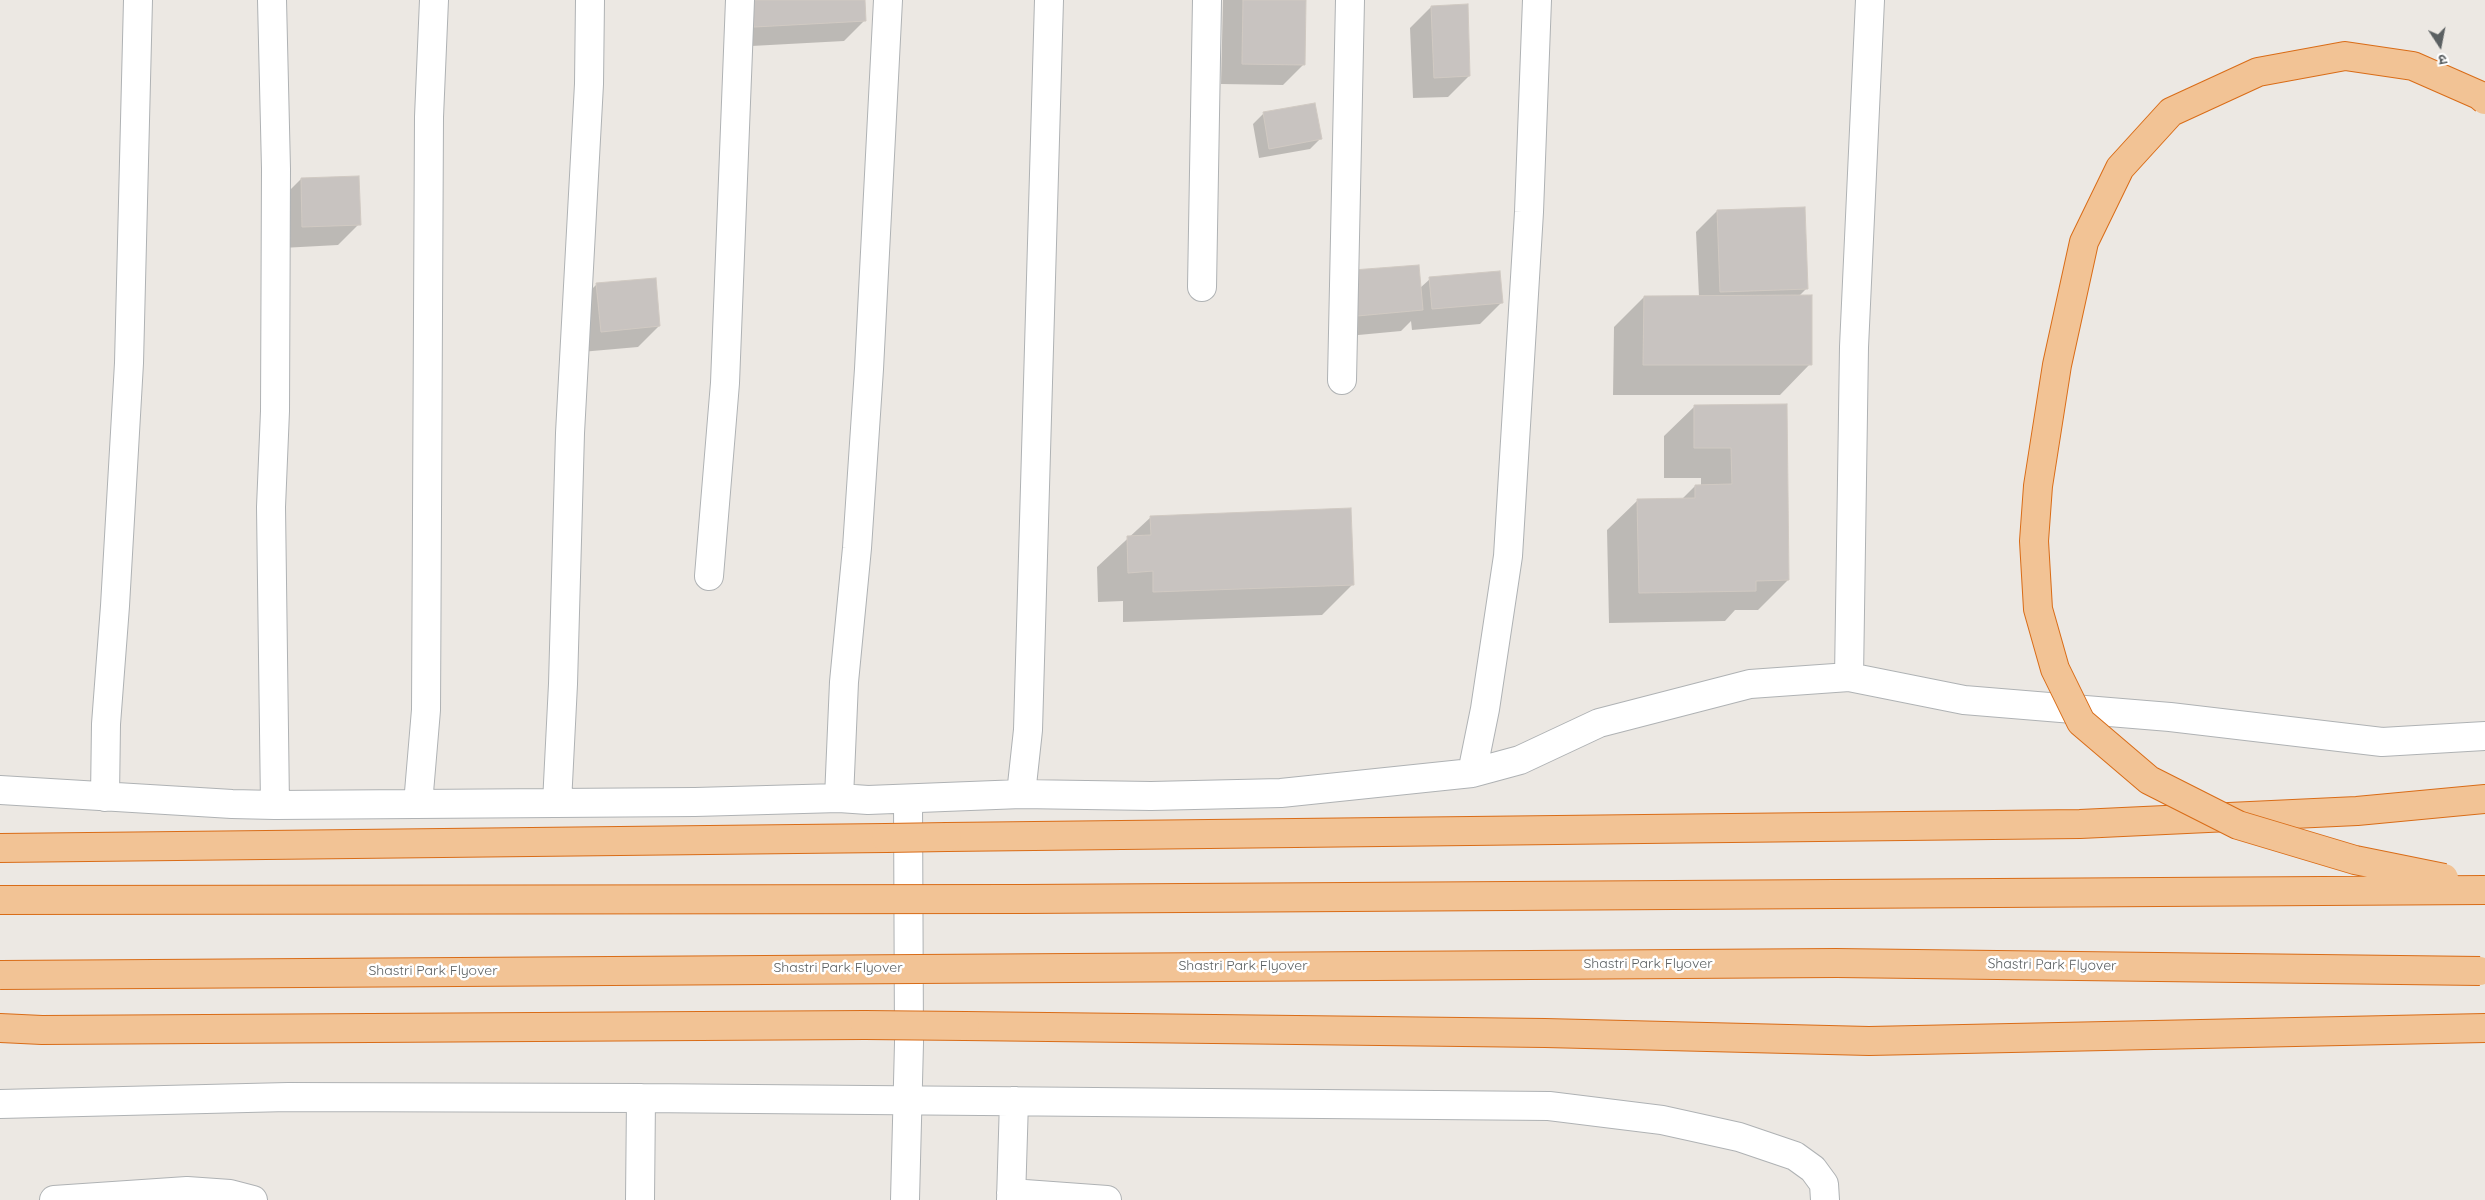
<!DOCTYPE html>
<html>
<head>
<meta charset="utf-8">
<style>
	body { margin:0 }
	#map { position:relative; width:2485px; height:1200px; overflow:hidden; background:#ece8e3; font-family:Quicksand,"Noto Sans Devanagari",sans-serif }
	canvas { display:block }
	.north { position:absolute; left:2415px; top:20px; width:50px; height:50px; -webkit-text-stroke:4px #fff; paint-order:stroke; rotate:169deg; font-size:14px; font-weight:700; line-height:20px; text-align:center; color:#5b6062 }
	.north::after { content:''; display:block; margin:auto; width:18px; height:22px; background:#5b6062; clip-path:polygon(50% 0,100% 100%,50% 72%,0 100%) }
</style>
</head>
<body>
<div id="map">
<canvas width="2485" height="1200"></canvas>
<div class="north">उ</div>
</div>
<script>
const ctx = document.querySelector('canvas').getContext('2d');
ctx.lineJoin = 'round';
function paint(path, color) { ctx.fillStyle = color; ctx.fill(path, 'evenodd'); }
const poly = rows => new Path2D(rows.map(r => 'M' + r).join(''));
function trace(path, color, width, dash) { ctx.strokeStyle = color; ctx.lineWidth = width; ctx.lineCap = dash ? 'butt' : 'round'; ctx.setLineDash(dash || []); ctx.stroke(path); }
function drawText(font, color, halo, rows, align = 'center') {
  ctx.font = font + ' Quicksand,sans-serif'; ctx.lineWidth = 5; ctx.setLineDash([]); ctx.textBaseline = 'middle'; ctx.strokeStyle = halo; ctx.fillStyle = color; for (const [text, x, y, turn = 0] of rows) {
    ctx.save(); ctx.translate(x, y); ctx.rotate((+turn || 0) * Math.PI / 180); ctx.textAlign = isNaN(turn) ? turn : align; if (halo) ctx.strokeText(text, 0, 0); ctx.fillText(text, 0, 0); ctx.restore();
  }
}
paint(poly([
	[731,0,864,0,865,20,844,41,733,47],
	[1223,0,1305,0,1304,64,1283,85,1221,84],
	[1431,7,1469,76,1448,97,1413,98,1410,28],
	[1264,113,1320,139,1310,149,1259,158,1253,124],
	[301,179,359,224,338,245,282,248,280,200],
	[1717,211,1807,288,1798,297,1810,364,1780,395,1613,395,1614,327,1644,297,1699,297,1696,232],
	[1353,271,1420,288,1430,279,1501,303,1480,324,1412,330,1411,321,1401,331,1337,337],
	[597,284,659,326,638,347,581,352,576,305],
	[1786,405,1788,580,1758,610,1735,610,1725,621,1609,623,1607,530,1638,500,1682,499,1695,486,1701,486,1701,478,1664,478,1664,436,1695,406],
	[1151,517,1353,584,1322,615,1123,622,1123,601,1098,602,1097,567]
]), '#0003');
const building = poly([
	[753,0,865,0,866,21,754,27,753,0],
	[1243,0,1306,0,1305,65,1242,64,1243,0],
	[1468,4,1470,76,1434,78,1431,6,1468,4],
	[1315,103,1322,139,1269,149,1263,112,1315,103],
	[359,176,361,225,302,227,301,178,359,176],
	[1805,207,1808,289,1720,292,1717,210,1805,207],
	[1419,265,1423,310,1357,316,1353,270,1419,265],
	[1500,271,1503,303,1432,309,1429,277,1500,271],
	[656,278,660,326,601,332,596,283,656,278],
	[1812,295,1812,365,1643,365,1644,296,1812,295],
	[1787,404,1789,580,1756,581,1756,591,1639,593,1637,499,1695,498,1695,485,1732,484,1731,448,1694,448,1694,405,1787,404],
	[1351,508,1354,585,1153,592,1153,571,1128,573,1127,536,1151,535,1150,516,1351,508]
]);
paint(building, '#c8c3c0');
trace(building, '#d0c9c2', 1);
const minor = poly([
	[272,0,276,169,275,411,271,507,275,805],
	[1202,287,1207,0],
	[1342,380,1350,0],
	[709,576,725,383,740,0],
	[1849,677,1854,347,1870,0],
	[1472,773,1485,709,1508,556,1529,212,1537,0],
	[0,790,232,804,275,805,695,802,839,798,868,800,1021,794,1151,796,1281,793,1472,773,1520,760,1599,723,1750,684,1849,677,1964,700,2170,717,2382,742,2485,736],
	[1021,794,1028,730,1049,0],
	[105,797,106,724,115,606,129,363,138,0],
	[839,798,844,682,857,548,869,369,888,0],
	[557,803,563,684,570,433,589,84,590,0],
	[418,804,426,710,429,117,434,0],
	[0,1104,288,1097,641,1098,1549,1106,1662,1120,1739,1137,1795,1156,1813,1169,1824,1184,1825,1200],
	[1011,1193,1107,1200],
	[54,1200,187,1191,230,1194,253,1200],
	[640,1200,641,1098],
	[905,1200,909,1043,908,799],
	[1011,1200,1014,1101]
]);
const highway = poly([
	[947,837,2080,824,2357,811,2485,799],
	[0,848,886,838],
	[965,1026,1545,1033,1869,1041,2485,1028],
	[0,1028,42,1030,865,1025]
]);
trace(minor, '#afb2b4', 30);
trace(highway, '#d96c17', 30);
trace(minor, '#fff', 28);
trace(highway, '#f2c395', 28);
const highwayBridge = poly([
	[886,838,947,837],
	[2444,878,2355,860,2238,825,2149,780,2081,722,2055,669,2038,609,2034,541,2038,486,2057,365,2084,242,2120,168,2171,112,2258,72,2345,56,2413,66,2479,95,2485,100],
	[0,900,1023,899,2485,890],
	[0,975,1836,963,2480,971],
	[865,1025,965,1026]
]);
trace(highwayBridge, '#d96c17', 30, []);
trace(highwayBridge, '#f2c395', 28);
drawText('14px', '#5b6062', '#fff', [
	["Shastri Park Flyover",1648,964],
	["Shastri Park Flyover",2052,965,1],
	["Shastri Park Flyover",1243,966],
	["Shastri Park Flyover",838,968],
	["Shastri Park Flyover",433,971]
]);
</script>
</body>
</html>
